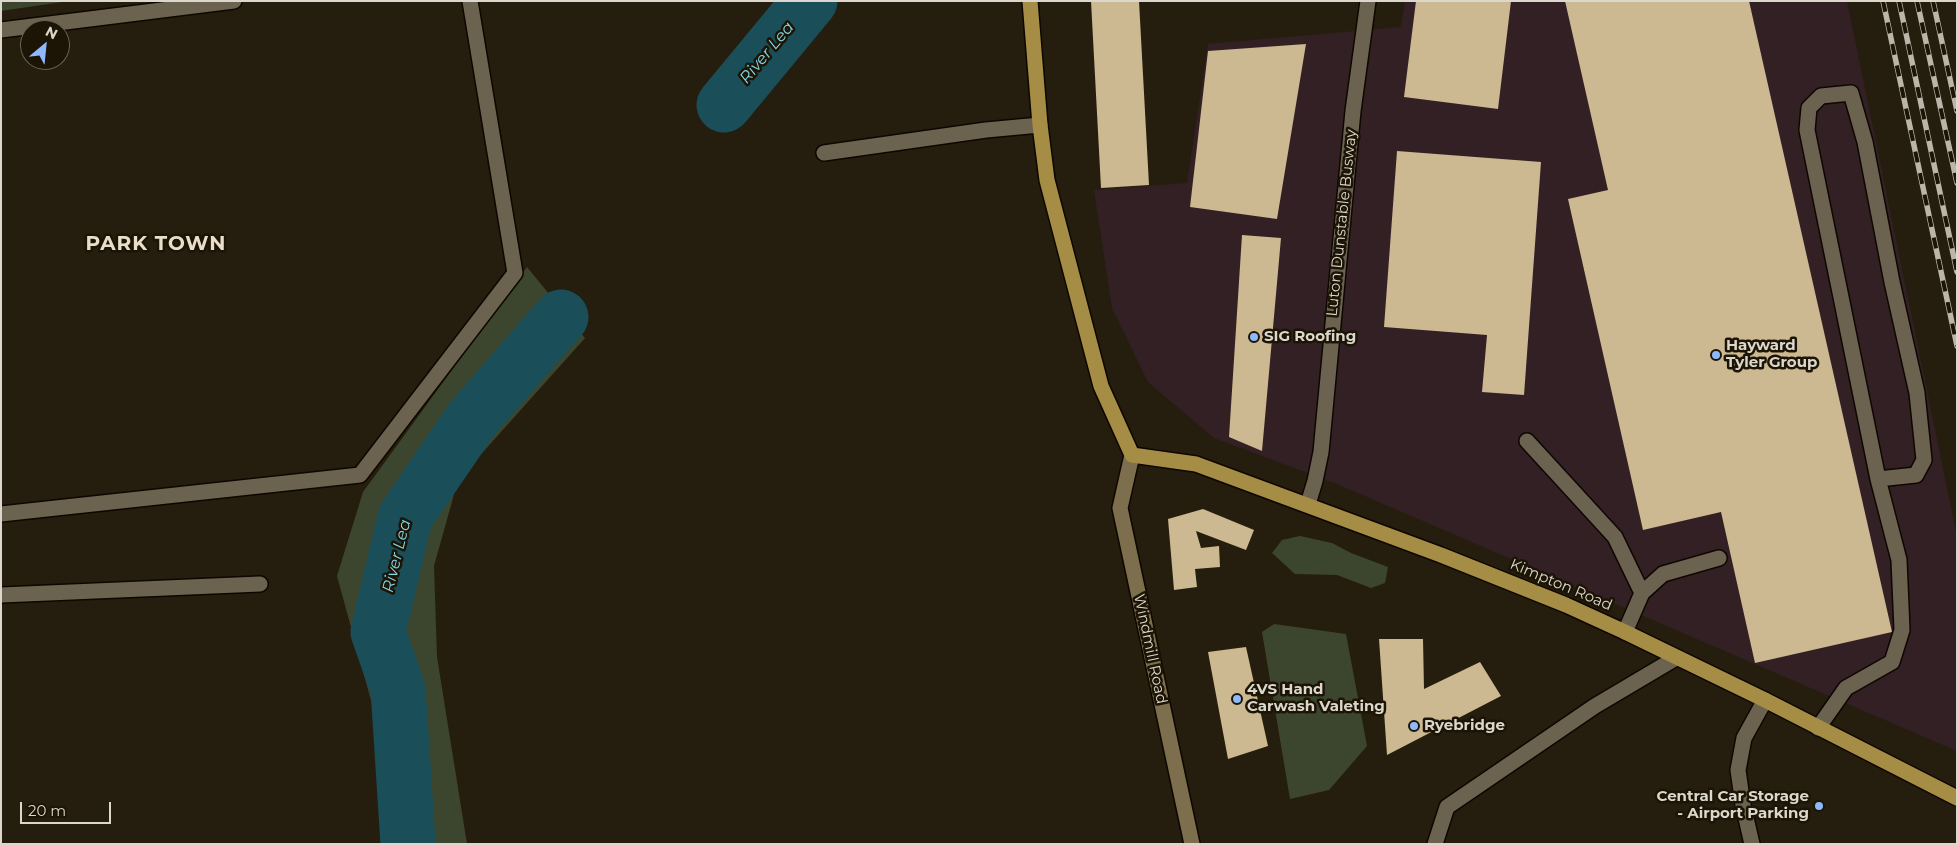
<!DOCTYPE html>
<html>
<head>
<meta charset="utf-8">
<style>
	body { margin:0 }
	#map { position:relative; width:1958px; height:845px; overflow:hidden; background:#251e0e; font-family:Montserrat,sans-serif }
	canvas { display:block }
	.frame { position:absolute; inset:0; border:2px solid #dcd7cc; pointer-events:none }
	.north { position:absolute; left:20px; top:20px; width:50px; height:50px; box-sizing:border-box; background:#1c1405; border:1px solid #696255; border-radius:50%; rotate:28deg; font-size:14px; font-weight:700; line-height:20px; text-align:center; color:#dcd7cc }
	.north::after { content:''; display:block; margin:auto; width:18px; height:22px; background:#8eb9fd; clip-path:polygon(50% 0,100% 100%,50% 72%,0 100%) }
	.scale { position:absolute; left:20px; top:802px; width:91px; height:22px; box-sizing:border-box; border:2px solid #dcd7cc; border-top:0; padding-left:6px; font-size:15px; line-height:18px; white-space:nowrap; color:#dcd7cc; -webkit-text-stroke:4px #1c1405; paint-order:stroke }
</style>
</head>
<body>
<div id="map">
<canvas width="1958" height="845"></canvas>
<div class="frame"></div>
<div class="north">N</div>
<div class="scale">20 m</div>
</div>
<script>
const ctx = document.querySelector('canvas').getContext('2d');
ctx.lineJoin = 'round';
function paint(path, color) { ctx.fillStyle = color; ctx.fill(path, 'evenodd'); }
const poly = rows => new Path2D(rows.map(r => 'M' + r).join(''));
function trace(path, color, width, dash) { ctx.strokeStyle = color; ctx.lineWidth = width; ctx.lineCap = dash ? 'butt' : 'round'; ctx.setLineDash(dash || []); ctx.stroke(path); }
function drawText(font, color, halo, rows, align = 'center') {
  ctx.font = font + ' Montserrat,sans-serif'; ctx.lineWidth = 5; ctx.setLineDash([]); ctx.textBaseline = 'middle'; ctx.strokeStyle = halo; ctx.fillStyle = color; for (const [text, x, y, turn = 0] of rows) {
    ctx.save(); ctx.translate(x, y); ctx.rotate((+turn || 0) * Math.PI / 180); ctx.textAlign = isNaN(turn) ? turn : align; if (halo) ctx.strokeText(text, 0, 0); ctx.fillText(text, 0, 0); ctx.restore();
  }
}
paint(poly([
	[1405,1,1847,1,1957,537,1957,751,1337,484,1214,438,1148,382,1112,308,1094,190,1187,183,1208,44,1401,27]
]), '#332024');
paint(poly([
	[1,1,69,1,1,11],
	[527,267,585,338,458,480,434,566,437,657,467,844,391,844,381,737,337,576,363,492],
	[1300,536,1332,543,1351,553,1388,567,1385,583,1371,588,1337,575,1295,574,1272,553,1282,540],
	[1274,624,1346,634,1367,746,1329,790,1290,799,1262,632]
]), '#3c462e');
trace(poly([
	[724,105,810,1],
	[408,844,398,689,378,632,405,517,472,419,561,317]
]), '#1a4e58', 55);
paint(poly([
	[1091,1,1139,1,1149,185,1101,188],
	[1416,1,1511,1,1498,109,1404,97],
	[1565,1,1749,1,1892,632,1755,663,1721,512,1643,530,1568,199,1608,190],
	[1306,44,1277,219,1190,207,1208,51],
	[1397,151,1541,162,1524,395,1482,392,1487,335,1384,327],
	[1242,235,1281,238,1262,451,1229,437],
	[1203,509,1254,530,1246,550,1196,531,1201,548,1219,546,1220,567,1195,569,1197,587,1174,590,1168,519],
	[1379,639,1423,639,1424,689,1480,662,1501,696,1387,755],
	[1246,647,1268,746,1228,759,1208,652]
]), '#ccb891');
const lane = poly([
	[1,30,234,1],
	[824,153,986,130,1040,125],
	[1527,441,1615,537,1642,593,1625,632],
	[1308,504,1315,481,1321,452,1353,111,1368,1],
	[1,514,360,475,515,273,470,1],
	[1642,593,1663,574,1719,558],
	[1,595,260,584],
	[1818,728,1846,688,1892,662,1902,630,1899,560,1878,479,1807,130,1809,108,1821,96,1851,93,1865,142,1892,282,1917,393,1924,460,1916,475,1878,479],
	[1435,844,1447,807,1595,706,1676,658],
	[1752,844,1743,805,1738,770,1744,738,1765,700]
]);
const secondary = poly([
	[1132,455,1120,508,1192,844]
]);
const highway = poly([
	[1030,1,1040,125,1047,180,1101,386,1132,455,1196,464,1441,555,1566,605,1625,632,1765,700,1957,798]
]);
trace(lane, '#0e0700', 18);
trace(secondary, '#0e0700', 18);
trace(highway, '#0e0700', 18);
trace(lane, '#6b6250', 15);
trace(secondary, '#7d6f4d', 15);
trace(highway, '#a68d45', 15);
const rail = poly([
	[1883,1,1957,346],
	[1899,1,1957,272],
	[1917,1,1957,183],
	[1933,1,1957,111]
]);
trace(rail, '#bbb6aa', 5.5);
trace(rail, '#1c1405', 4, [11]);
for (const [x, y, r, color] of [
	[1254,337,5,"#8eb9fd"],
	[1716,355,5,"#8eb9fd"],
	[1237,699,5,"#8eb9fd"],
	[1414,726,5,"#8eb9fd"],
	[1819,806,5,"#8eb9fd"]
]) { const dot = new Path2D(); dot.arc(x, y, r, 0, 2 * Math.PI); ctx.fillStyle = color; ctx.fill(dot); trace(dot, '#1c1405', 2); }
drawText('15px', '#dcd7cc', '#1c1405', [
	["Luton Dunstable Busway",1342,223,-84],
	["Kimpton Road",1561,585,23],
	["Windmill Road",1150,649,78]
]);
drawText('bold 15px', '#dcd7cc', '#1c1405', [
	["SIG Roofing",1264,337],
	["Hayward",1726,346],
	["Tyler Group",1726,363],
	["4VS Hand",1247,690],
	["Carwash Valeting",1247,707],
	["Ryebridge",1424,726],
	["Central Car Storage",1809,797,"right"],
	["- Airport Parking",1809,814,"right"]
], 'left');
drawText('italic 16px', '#83d8ea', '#1c1405', [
	["River Lea",767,53,-50],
	["River Lea",397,556,-76]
]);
ctx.letterSpacing = '1px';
drawText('bold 20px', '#e9deca', '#1c1405', [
	["PARK TOWN",156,244]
]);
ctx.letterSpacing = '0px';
</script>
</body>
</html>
